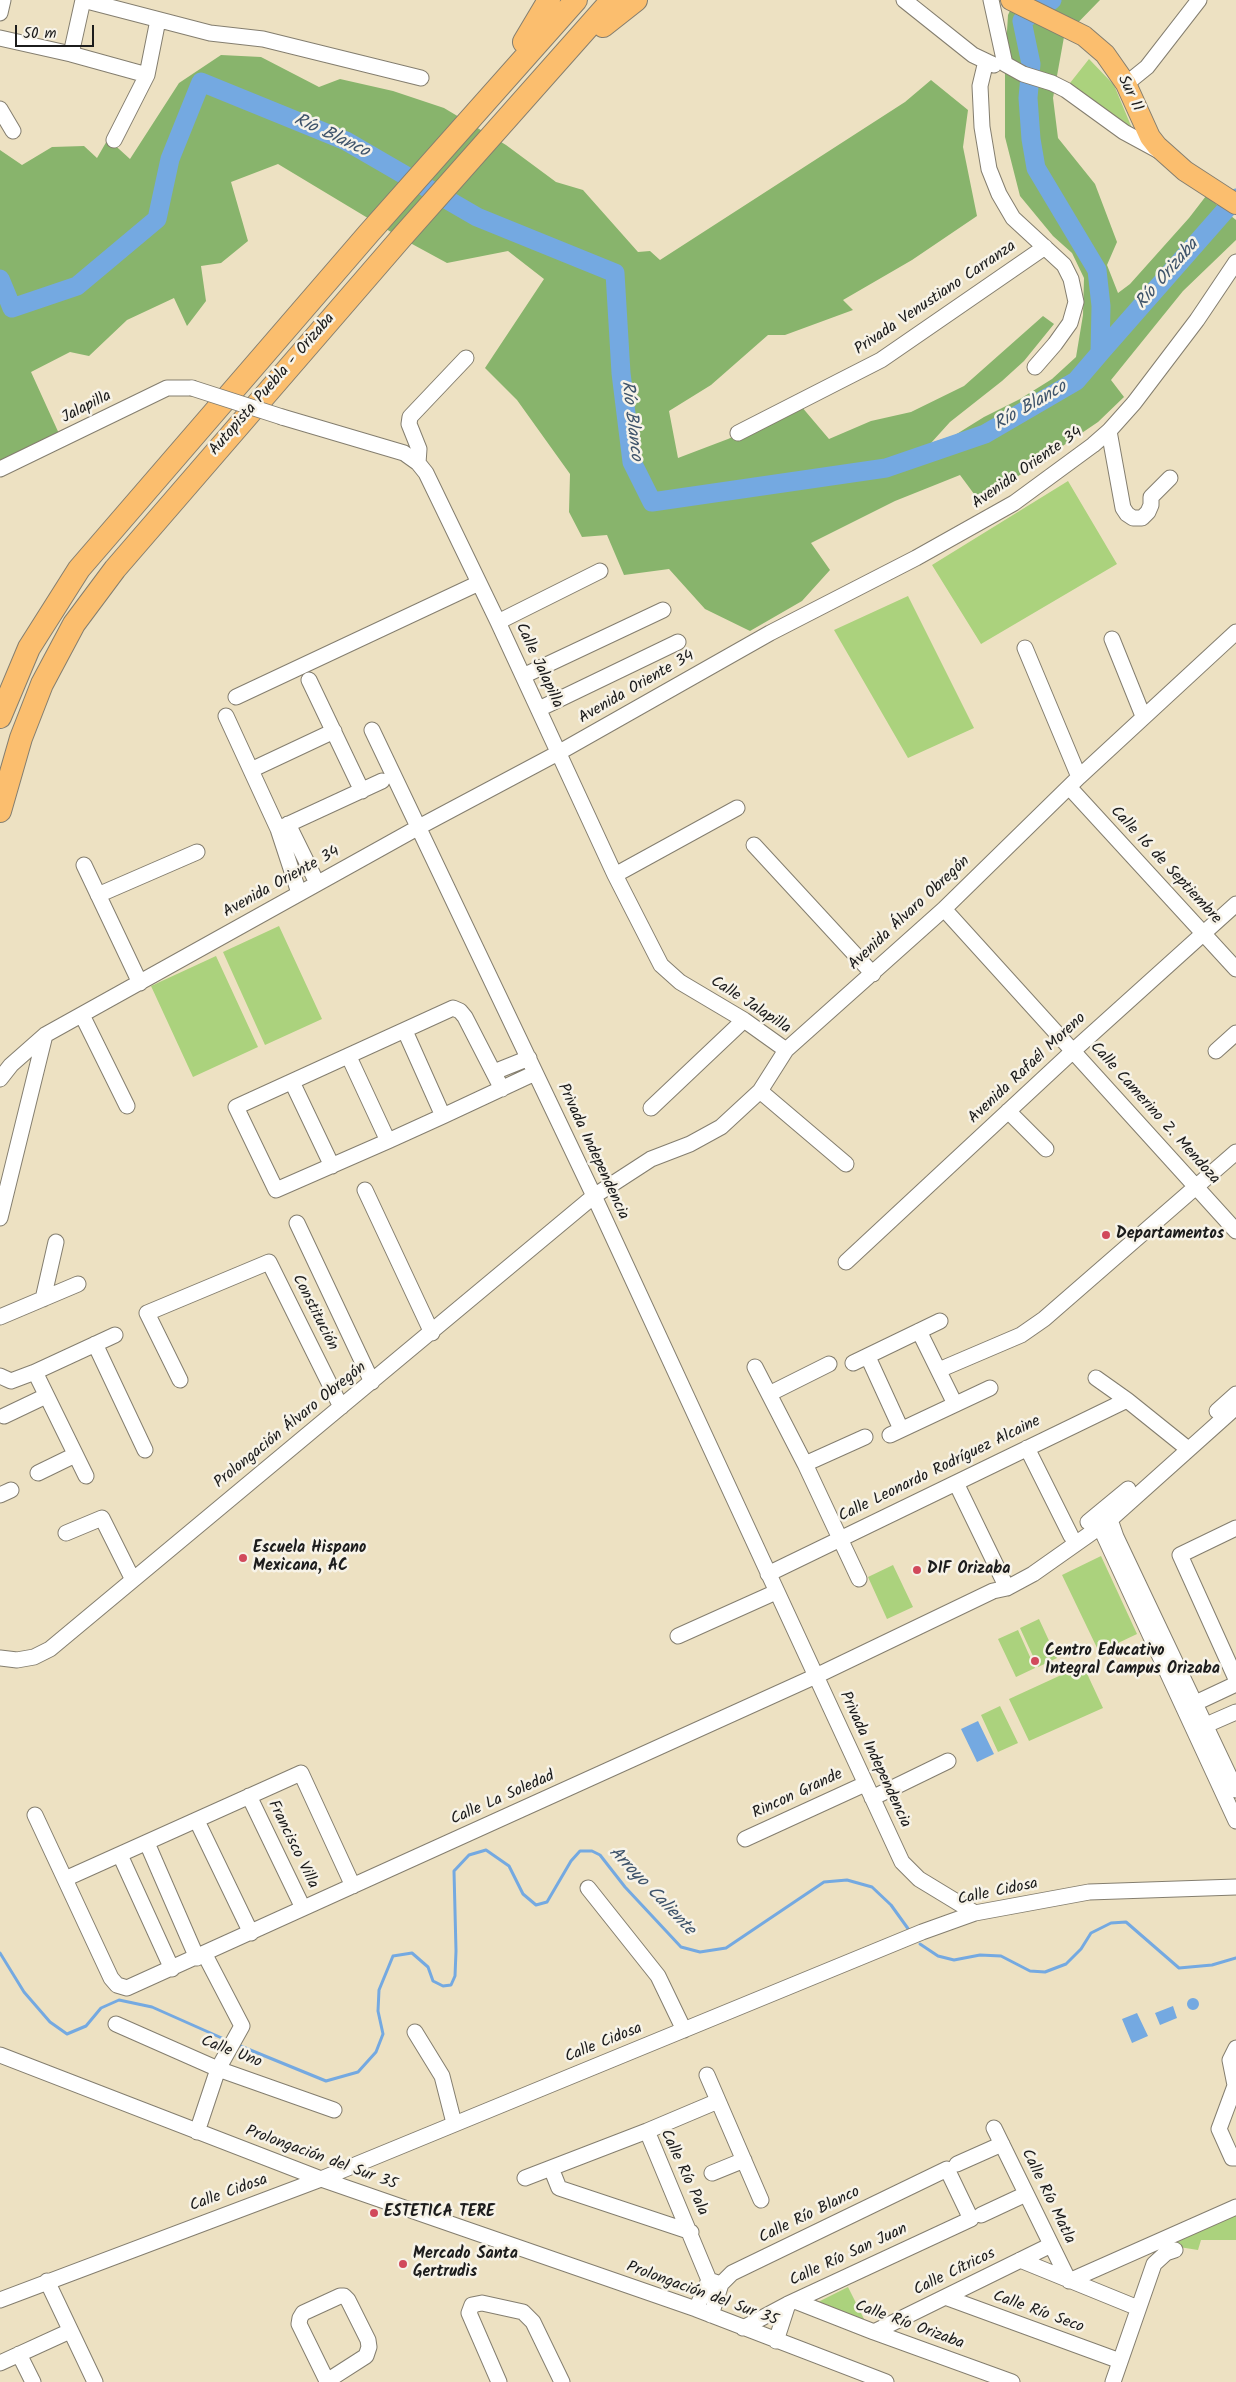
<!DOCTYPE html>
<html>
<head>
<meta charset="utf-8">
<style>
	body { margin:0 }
	#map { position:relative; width:1236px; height:2382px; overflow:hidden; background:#ede1c2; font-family:Kalam,sans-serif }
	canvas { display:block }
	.scale { position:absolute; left:15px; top:25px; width:79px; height:22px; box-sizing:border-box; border:2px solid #1c1c1c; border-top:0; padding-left:6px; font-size:15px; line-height:18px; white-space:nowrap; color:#1c1c1c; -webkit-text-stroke:4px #f7f3e8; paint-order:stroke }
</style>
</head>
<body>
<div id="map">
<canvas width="1236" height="2382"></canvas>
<div class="scale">50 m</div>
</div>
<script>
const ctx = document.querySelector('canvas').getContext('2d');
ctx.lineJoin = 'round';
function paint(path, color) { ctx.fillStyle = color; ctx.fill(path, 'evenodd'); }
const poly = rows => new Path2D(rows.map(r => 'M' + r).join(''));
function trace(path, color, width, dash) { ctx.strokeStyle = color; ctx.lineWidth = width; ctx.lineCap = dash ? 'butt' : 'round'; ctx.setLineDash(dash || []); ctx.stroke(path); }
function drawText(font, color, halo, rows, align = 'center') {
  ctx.font = font + ' Kalam,sans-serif'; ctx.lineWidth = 5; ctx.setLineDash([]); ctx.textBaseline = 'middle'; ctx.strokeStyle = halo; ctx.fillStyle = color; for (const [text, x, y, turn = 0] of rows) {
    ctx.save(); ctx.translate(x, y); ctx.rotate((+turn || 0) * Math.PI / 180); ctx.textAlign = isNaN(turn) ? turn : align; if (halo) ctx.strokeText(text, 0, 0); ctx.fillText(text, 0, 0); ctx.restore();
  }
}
paint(poly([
	[1089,59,1114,85,1134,133,1073,92,1070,83],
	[1068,481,1117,564,981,644,932,565],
	[908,596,974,728,908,758,834,630],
	[279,926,322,1019,265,1045,223,952],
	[216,956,258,1047,193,1077,151,986],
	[1101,1556,1137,1634,1099,1652,1062,1575],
	[893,1565,913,1607,887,1619,868,1577],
	[1039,1619,1057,1658,1038,1667,1020,1628],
	[1018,1630,1035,1668,1016,1677,998,1639],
	[1083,1665,1103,1708,1029,1741,1009,1699],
	[1000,1706,1018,1743,998,1752,981,1715],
	[1236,2213,1236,2240,1201,2240,1198,2250,1179,2247,1177,2240],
	[848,2287,866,2323,814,2304]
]), '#abd27d');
paint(poly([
	[1015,0,1100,0,1064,37,1053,98,1058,138,1095,184,1117,242,1107,265,1118,293,1130,284,1189,218,1206,196,1236,220,1236,240,1183,291,1111,380,1124,397,1098,422,980,502,960,475,895,501,811,543,830,570,802,601,750,631,705,609,669,569,624,575,607,535,582,537,569,512,570,474,517,400,485,368,544,279,508,251,447,263,401,238,278,164,231,182,248,241,221,263,201,266,206,301,187,326,174,298,127,320,89,356,70,352,31,372,61,438,0,466,0,150,22,165,52,147,84,146,97,158,108,139,130,159,179,83,221,55,261,57,319,87,340,79,393,91,444,108,506,145,556,182,583,190,638,252,650,251,660,260,905,102,931,80,968,110,963,147,977,216,912,260,843,300,853,310,785,335,768,335,711,385,669,411,678,458,728,439,801,406,829,439,871,421,911,412,964,386,1043,316,1054,324,1024,361,1002,381,950,422,931,443,955,435,984,417,1020,399,1052,379,1076,357,1083,315,1084,278,1072,253,1053,236,1020,196,1005,137,1005,64,1008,15]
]), '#88b46c');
paint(poly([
	[978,1721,994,1754,977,1762,961,1729],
	'1187 2004a6 6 0 1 1 12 0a6 6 0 1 1-12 0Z',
	[1173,2006,1177,2018,1160,2025,1155,2013],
	[1137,2013,1148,2036,1132,2043,1122,2019]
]), '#74a9e1');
trace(poly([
	[920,1944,938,1956,954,1960,980,1955,1001,1956,1030,1971,1045,1972,1066,1964,1081,1949,1091,1933,1111,1923,1126,1922,1179,1968,1212,1965,1236,1958],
	[0,1953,24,1992,50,2022,67,2034,86,2026,101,2008,119,2000,152,2007,224,2039],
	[238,2045,326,2081,358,2072,376,2052,383,2034,378,2011,379,1990,393,1956,412,1953,428,1967,433,1981,443,1986,451,1985,455,1976,456,1951,454,1871,469,1855,486,1850,509,1866,523,1894,536,1905,547,1902,571,1861,580,1851,592,1851,600,1855,625,1887,681,1947,700,1952,726,1948,824,1882,847,1880,872,1887,891,1905,909,1930]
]), '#74a9e1', 3);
trace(poly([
	[0,279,12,308,77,286,157,219,170,159,201,82,346,141,477,217,615,273,621,373,632,462,652,502,886,468,985,434,1076,381,1100,353,1101,306,1097,270,1036,168,1031,139,1028,98,1031,64,1022,21,1052,0],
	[1100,353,1236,198]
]), '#74a9e1', 19);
const minor = poly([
	[83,0,210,33,263,39,421,78],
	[904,0,973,55,994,65],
	[991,0,1005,64],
	[0,13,3,0],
	[0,38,71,54,147,75],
	[71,54,83,0],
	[986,61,980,86,982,127,989,169,999,194,1013,218,1064,265,1071,279,1076,302,1070,323,1055,344,1035,367],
	[1005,64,1023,74,1052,83,1066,90,1124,132,1159,151],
	[1126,84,1147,67,1199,0],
	[0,109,13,131],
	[114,140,147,75,158,20],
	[282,417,404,453,418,463,426,473,498,622,615,875,661,965,680,982,744,1020,786,1050],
	[1109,431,1123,508,1127,514,1133,518,1142,518,1148,512,1151,505,1151,497,1170,478],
	[738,433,881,360,1045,247],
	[418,463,419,449,409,424,410,417,466,358],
	[0,469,167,388,192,388],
	[498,622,600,571],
	[1112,639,1143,716],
	[1025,648,1079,777],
	[523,676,663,610],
	[309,680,362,791],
	[236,697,479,583],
	[539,709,678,642],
	[226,716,278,829,299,893],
	[372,730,594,1196,902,1862,919,1879,975,1913],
	[251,770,334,731],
	[1069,787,1236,969],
	[288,824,317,883],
	[278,829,382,781],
	[754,845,873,974],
	[84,865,140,983],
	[615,875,737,808],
	[98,895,197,852],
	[944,909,1236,1231],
	[82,1015,127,1106],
	[405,1031,443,1116],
	[1216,1051,1236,1033],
	[349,1057,388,1141],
	[494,1072,529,1058],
	[0,1079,11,1065,45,1035,419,827,558,753,770,633,916,558,1014,503,1093,445,1109,431,1134,403,1197,320,1236,262],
	[292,1082,332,1166],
	[502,1089,465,1017,460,1011,453,1008,236,1107,276,1190,388,1141,443,1116,535,1073],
	[760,1091,846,1164],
	[651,1108,744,1020],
	[1008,1111,1046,1149],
	[365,1190,432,1333],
	[0,1218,45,1035],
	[297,1223,372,1382],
	[846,1262,1073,1051,1236,904],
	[43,1299,56,1242],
	[0,1317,78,1284],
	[919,1331,955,1404],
	[95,1344,145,1450],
	[868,1357,901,1429],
	[853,1363,940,1321],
	[755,1367,805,1464,859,1579],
	[939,1370,1021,1335,1044,1319,1236,1152],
	[35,1372,86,1476],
	[0,1376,11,1381,35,1372,115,1335],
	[1096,1378,1127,1400,1188,1449],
	[180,1380,147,1313,269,1262,341,1407],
	[769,1394,829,1364],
	[1217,1411,1236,1394],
	[4,1416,46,1396],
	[890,1435,990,1388],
	[1027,1448,1071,1536],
	[805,1464,865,1437],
	[38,1473,75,1455],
	[956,1483,1007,1588],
	[0,1495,11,1490],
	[1107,1511,1116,1537,1236,1790],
	[1096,1518,1236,1821],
	[1088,1522,1128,1489],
	[1236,1528,1180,1555,1236,1679],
	[66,1533,102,1518,132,1578],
	[768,1574,1127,1400],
	[678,1636,776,1592],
	[0,1658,17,1660,34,1657,50,1649,594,1196,651,1159,690,1144,721,1127,760,1091,786,1050,944,909,1079,777,1236,632],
	[1187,1707,1236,1684],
	[1197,1729,1236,1712],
	[249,1796,303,1908],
	[872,1798,948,1761],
	[35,1815,111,1978,117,1985,127,1988,816,1676,993,1591,1007,1588,1033,1574,1111,1519,1236,1407],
	[197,1821,251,1933],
	[745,1839,865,1784],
	[147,1843,197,1958],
	[120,1855,172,1969],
	[65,1879,301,1773,353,1886],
	[588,1888,658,1976,684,2030],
	[116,2024,218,2069,334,2110],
	[415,2032,442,2076,454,2123],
	[0,2055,321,2179,696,2309,886,2382],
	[707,2075,761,2200],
	[1236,2083,1219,2129,1232,2158,1236,2158],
	[1235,2085,1230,2060,1236,2048],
	[994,2128,1069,2281,1236,2207],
	[647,2131,709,2280,721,2284],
	[197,2132,218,2069,242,2026,205,1955],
	[957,2164,1002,2144],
	[551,2168,559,2188,691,2232],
	[712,2173,744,2160],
	[525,2178,647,2131,718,2101],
	[981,2215,1026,2194],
	[1020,2260,1138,2308],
	[47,2281,95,2382],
	[945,2297,1120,2361],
	[0,2300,321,2179,922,1932,975,1913,1089,1892,1236,1887],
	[795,2301,874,2332,1012,2382],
	[696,2309,709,2280],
	[711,2315,721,2284,732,2273,947,2169,971,2219,788,2304,743,2328],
	[874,2332,1051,2245],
	[776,2341,788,2304],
	[19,2354,33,2382],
	[0,2363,70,2331],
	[327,2381,366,2356,369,2347,368,2340,348,2300,344,2296,340,2296,303,2313,300,2318,299,2324,327,2381,327,2382],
	[499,2382,469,2313,472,2305,482,2303,523,2312,533,2322,562,2382],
	[1113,2382,1154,2264,1166,2253,1175,2250]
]);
const major = poly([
	[1011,0,1084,36,1105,54,1126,84,1150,137,1157,146,1185,171,1236,204]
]);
const highway = poly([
	[603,26,636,0],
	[524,42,549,0],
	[0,717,29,648,79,569,369,233,576,0],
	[0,811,21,738,42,684,74,624,115,569,401,238,612,0]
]);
trace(minor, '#847e6f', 17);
trace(major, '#847e6f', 22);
trace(highway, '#847e6f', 24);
trace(minor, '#fff', 15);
trace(major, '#fbbe6e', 20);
trace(highway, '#fbbe6e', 22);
const minorBridge = poly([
	[192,388,282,417]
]);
trace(minorBridge, '#847e6f', 17, []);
trace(minorBridge, '#fff', 15);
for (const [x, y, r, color] of [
	[1106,1235,5,"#d1495b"],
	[243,1558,5,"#d1495b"],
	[917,1570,5,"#d1495b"],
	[1035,1661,5,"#d1495b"],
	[374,2213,5,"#d1495b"],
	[403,2264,5,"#d1495b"]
]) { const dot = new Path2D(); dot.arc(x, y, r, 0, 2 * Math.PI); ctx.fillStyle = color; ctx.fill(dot); trace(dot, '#f7f3e8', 2); }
drawText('16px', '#1c1c1c', '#f7f3e8', [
	["Sur 11",1129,94,64],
	["Privada Venustiano Carranza",936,299,-34],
	["Autopista Puebla - Orizaba",273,385,-49],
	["Jalapilla",87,408,-27],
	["Avenida Oriente 34",1028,469,-35],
	["Calle Jalapilla",538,666,65],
	["Avenida Oriente 34",637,688,-30],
	["Calle 16 de Septiembre",1165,866,47],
	["Avenida Oriente 34",282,883,-29],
	["Avenida Álvaro Obregón",910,914,-43],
	["Calle Jalapilla",750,1006,33],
	["Avenida Rafaél Moreno",1028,1069,-43],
	["Calle Camerino Z. Mendoza",1154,1114,48],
	["Privada Independencia",592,1152,65],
	["Constitución",314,1313,63],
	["Prolongación Álvaro Obregón",291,1426,-39],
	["Calle Leonardo Rodríguez Alcaine",940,1470,-26],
	["Privada Independencia",874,1760,65],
	["Rincon Grande",798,1795,-25],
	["Calle La Soledad",503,1799,-24],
	["Francisco Villa",292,1845,64],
	["Calle Cidosa",998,1893,-12],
	["Calle Cidosa",604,2044,-22],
	["Calle Uno",231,2053,21],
	["Prolongación del Sur 35",321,2159,20],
	["Calle Río Pala",683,2173,65],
	["Calle Cidosa",229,2194,-20],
	["Calle Río Matla",1047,2197,64],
	["Calle Río Blanco",810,2216,-26],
	["Calle Río San Juan",849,2256,-25],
	["Calle Cítricos",955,2273,-26],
	["Prolongación del Sur 35",702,2295,20],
	["Calle Río Seco",1038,2313,20],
	["Calle Río Orizaba",909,2326,20]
]);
drawText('bold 16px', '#1c1c1c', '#f7f3e8', [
	["Departamentos",1116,1235],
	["Escuela Hispano",253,1549],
	["Mexicana, AC",253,1567],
	["DIF Orizaba",927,1570],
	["Centro Educativo",1045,1652],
	["Integral Campus Orizaba",1045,1670],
	["ESTETICA TERE",384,2213],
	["Mercado Santa",413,2255],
	["Gertrudis",413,2273]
], 'left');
drawText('italic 18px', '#3f546b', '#f7f3e8', [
	["Río Blanco",331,137,25],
	["Río Orizaba",1168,275,-49],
	["Río Blanco",1031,407,-30],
	["Río Blanco",630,421,83],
	["Arroyo Caliente",651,1892,46]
]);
</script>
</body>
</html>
